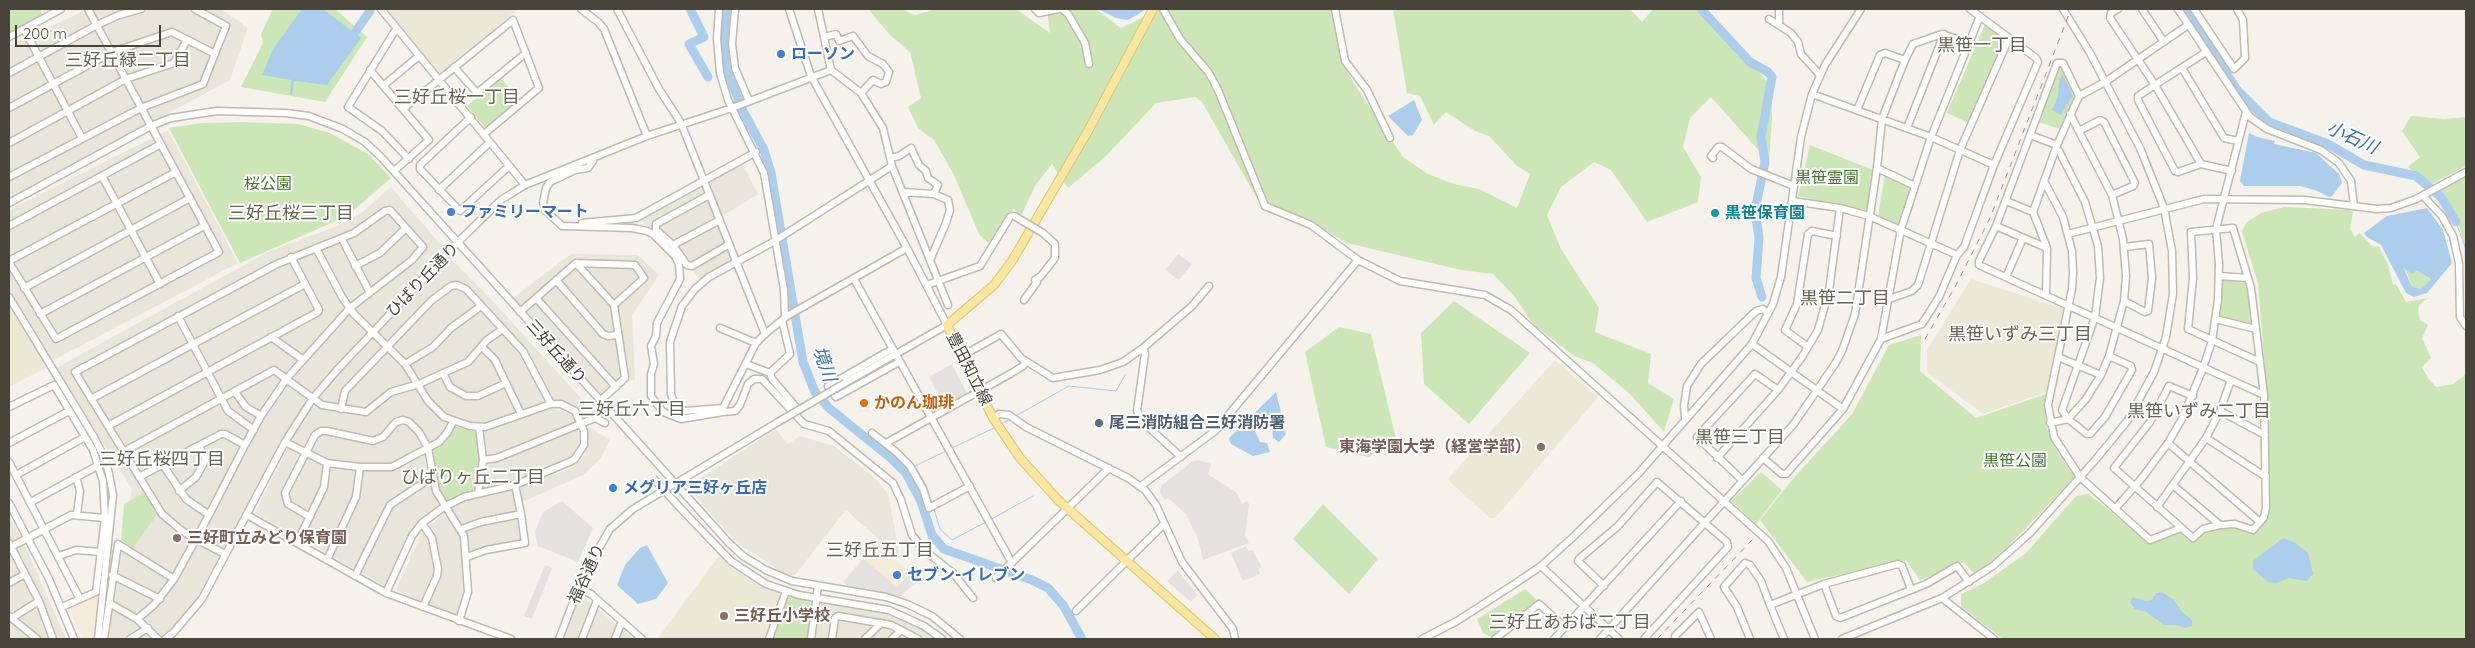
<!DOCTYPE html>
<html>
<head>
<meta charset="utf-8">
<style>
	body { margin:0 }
	#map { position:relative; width:2475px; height:648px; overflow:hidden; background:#f4f2eb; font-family:Quicksand,sans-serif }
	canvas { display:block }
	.frame { position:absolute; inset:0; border:10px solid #484439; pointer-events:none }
	.scale { position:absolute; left:15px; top:25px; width:146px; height:22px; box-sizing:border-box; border:2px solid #484439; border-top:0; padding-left:6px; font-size:15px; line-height:18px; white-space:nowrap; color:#484439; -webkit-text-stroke:4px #fff; paint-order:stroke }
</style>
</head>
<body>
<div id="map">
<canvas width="2475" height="648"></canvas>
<div class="frame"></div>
<div class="scale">200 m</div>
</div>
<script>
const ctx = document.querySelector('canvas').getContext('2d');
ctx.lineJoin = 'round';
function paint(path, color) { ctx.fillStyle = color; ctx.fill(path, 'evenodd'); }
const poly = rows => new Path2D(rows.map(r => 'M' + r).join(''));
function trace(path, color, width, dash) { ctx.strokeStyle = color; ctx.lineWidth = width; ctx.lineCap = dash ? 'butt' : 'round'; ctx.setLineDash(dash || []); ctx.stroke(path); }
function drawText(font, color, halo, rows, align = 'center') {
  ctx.font = font + ' Quicksand,"Noto Sans JP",sans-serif'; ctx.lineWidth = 4; ctx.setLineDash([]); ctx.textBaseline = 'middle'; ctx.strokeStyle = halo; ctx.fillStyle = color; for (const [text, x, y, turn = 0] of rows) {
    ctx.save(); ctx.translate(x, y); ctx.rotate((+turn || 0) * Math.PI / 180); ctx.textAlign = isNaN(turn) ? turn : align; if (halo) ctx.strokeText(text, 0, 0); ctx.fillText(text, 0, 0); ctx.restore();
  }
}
paint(poly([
	[88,9,221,9,248,28,230,80,9,199,9,46],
	[168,130,238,263,52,361,9,288,9,210],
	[742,164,758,194,722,216,709,182],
	[703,184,732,262,699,279,678,248,660,230,648,227,640,220],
	[391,187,447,252,400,298,342,368,449,257,488,296,588,406,580,413,562,405,545,404,482,424,452,421,443,436,424,448,428,480,441,507,418,525,387,587,255,513,301,421,333,379,281,443,194,604,173,629,160,639,108,639,132,489,56,368,270,251,337,226,361,213],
	[571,254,638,255,659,275,632,315,635,380,619,381,599,401,513,298],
	[551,409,570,413,578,425,579,451,572,460,543,467,516,482,481,491,483,431],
	[589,427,610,440,600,459,583,475,520,503,517,488,574,467,586,454,584,429],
	[776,429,788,444,800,436,834,446,876,479,888,494,900,558,846,510,795,575,785,574,736,542,692,492,693,483],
	[512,489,524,542,470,552,465,534,447,508,479,495],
	[444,513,460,533,466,577,466,592,457,619,396,590,422,533],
	[9,516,25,546,66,639,9,639],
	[578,596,586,599,634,639,561,639],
	[817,603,874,609,913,622,934,639,812,639]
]), '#e8e5da');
paint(poly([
	[876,542,918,581,900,597,847,586,843,581],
	[99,593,102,593,96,639,82,639,70,609]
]), '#f4ebd8');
paint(poly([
	[388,9,518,9,439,74,400,28],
	[1971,279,2065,309,2046,392,1983,414,1927,372,1927,350],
	[9,303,47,367,9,387],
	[1555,360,1598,397,1495,518,1490,518,1450,482,1449,478],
	[719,556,738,572,781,594,766,639,657,639]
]), '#ece8d6');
paint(poly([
	[9,9,40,9,43,17,9,36],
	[273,9,335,9,367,37,325,102,241,87,263,43,261,34],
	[868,9,901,9,915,15,936,9,1016,9,1050,33,1047,9,1096,9,1121,28,1160,9,1332,9,1340,58,1355,85,1403,157,1428,174,1454,184,1479,189,1517,208,1530,174,1517,166,1489,136,1475,131,1446,112,1434,125,1420,96,1407,93,1393,9,1630,9,1642,22,1653,9,1699,9,1730,38,1771,86,1772,118,1769,162,1711,97,1690,118,1683,147,1701,177,1698,202,1647,222,1611,170,1594,162,1561,187,1547,215,1561,249,1599,308,1595,332,1651,354,1648,383,1674,399,1664,432,1630,394,1593,363,1574,356,1533,324,1515,297,1493,274,1461,270,1347,243,1314,224,1263,209,1202,102,1195,97,1156,103,1105,157,1068,188,1052,164,1035,186,1021,216,1014,209,988,243,979,234,953,173,934,140,918,128,908,107,921,98,910,52,889,34],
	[1986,22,2008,39,1971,124,1947,113],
	[2060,67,2063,68,2077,95,2060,129,2038,122],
	[501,78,521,103,488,131,467,106],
	[2411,116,2444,119,2466,117,2466,166,2432,184,2414,172,2408,167,2420,157,2402,131],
	[244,122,298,124,330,133,368,154,391,178,347,216,240,263,169,128,202,123],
	[1810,145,1873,170,1868,211,1798,196],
	[1885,175,1915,186,1904,227,1878,216],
	[2466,175,2466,252,2456,215,2438,191],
	[2284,207,2351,210,2353,212,2350,229,2355,237,2360,233,2371,245,2379,247,2388,265,2393,285,2396,284,2406,302,2428,298,2419,305,2418,311,2420,320,2428,325,2422,338,2431,358,2422,367,2428,378,2436,387,2453,384,2466,374,2466,639,2003,639,1961,607,1961,594,1984,583,2026,553,2076,496,2088,494,2151,543,2180,531,2195,541,2204,531,2217,527,2234,526,2251,532,2259,528,2266,517,2267,394,2258,284,2242,231,2247,222,2261,213],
	[2405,266,2412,274,2417,271,2431,279,2421,289,2412,287,2407,273,2402,268],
	[2222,279,2248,282,2252,324,2250,326,2217,319],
	[1454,301,1530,353,1469,424,1424,384,1421,333],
	[1339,327,1371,334,1396,439,1369,457,1326,447,1305,352],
	[1921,335,1920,371,1976,418,2046,394,2046,426,2057,451,2075,477,1995,560,1974,573,1963,562,1920,580,1906,560,1807,582,1760,520,1790,482,1852,414,1889,345],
	[454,426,479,432,480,462,476,489,444,502,439,490,429,450,437,447],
	[1761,472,1782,490,1756,524,1731,501],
	[147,491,159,512,133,548,121,540,124,504],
	[1323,504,1378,559,1349,594,1293,539],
	[1525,589,1540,603,1495,639,1483,633,1477,619],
	[785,595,813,602,807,639,771,639]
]), '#cde6b7');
paint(poly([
	[1178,254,1192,264,1179,280,1165,270],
	[952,364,968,395,945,407,929,377],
	[1198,460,1211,464,1208,474,1237,493,1242,504,1247,501,1249,504,1245,536,1249,543,1203,560,1198,539,1186,514,1168,498,1165,500,1160,492,1161,486,1193,461],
	[562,501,593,528,578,562,538,546,535,532,543,512],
	[1246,546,1249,551,1252,550,1262,567,1258,569,1260,574,1243,581,1231,553],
	[863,559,897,587,909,575,916,582,900,596,847,586,844,582],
	[545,565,552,568,532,619,524,616],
	[1178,570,1197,595,1191,602,1167,581]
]), '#e4e2df');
paint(poly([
	[302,9,323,9,361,38,327,85,294,81,292,95,290,94,291,80,262,75,273,49],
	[1098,9,1147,9,1128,20,1116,18],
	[2062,74,2073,95,2061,115,2052,110,2058,96,2059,82],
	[1414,100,1422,120,1413,135,1408,136,1388,116],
	[2249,133,2257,137,2275,141,2274,144,2316,153,2339,174,2342,183,2332,196,2329,197,2315,190,2300,186,2244,186,2240,181],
	[2427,208,2443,230,2452,263,2427,293,2414,297,2406,293,2381,245,2367,237,2364,233,2387,216],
	[2403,267,2412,274,2417,271,2431,279,2421,289,2412,287],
	[1276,392,1286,434,1279,442,1273,438,1272,428,1262,425,1255,431,1260,442,1267,443,1270,452,1253,456,1231,444,1229,438],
	[2283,538,2294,542,2308,553,2313,574,2307,581,2288,578,2277,583,2268,582,2253,569,2253,561],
	[647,545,668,583,656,599,638,604,617,585,625,565,640,548],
	[2162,592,2174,600,2182,612,2192,620,2192,626,2185,628,2176,625,2164,625,2146,612,2135,609,2130,602,2133,597,2146,601,2152,600,2156,593]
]), '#accdec');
trace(poly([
	[2456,222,2465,247,2466,307],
	[1014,417,1069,386,1116,391,1125,375],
	[1001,424,1011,419],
	[952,448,996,427],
	[932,503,926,485,915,466,946,451],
	[934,509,940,529,952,540,986,522],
	[990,520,1033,496]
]), '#accdec', 1);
trace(poly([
	[690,9,704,37,689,44,708,77],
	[726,9,724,35,728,73,743,111,764,150,771,173,803,362,815,392,829,408,892,459,906,473,921,501,932,535,944,549,1032,580,1048,588,1063,605,1082,639],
	[1701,9,1750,62,1768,72,1772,77,1761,137,1765,162,1755,210,1759,238,1756,278,1762,297],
	[2185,9,2237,90,2269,122,2328,144,2364,165,2416,176,2441,197,2456,222],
	[345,38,353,35,370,11,369,9]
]), '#accdec', 9);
const minor = poly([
	[381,9,525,185],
	[581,9,598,22,604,29,647,136],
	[617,9,659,89,681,123,765,334],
	[719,9,717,39,720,73,728,100,764,173,784,290,785,317],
	[735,9,732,44,735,68,749,101],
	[789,9,811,76,907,248,947,325,845,383],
	[818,9,831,70,861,93,883,128,892,166,948,305],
	[1035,9,1039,13,1059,9],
	[1062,9,1068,14,1085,43,1089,64],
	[1163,9,1180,39,1209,73,1218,90,1265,206,1311,225,1358,260,1400,281,1485,295,1511,310,1768,541,1786,568,1815,639],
	[1335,9,1345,61,1367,90,1390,138],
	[1779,9,1779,24],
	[2118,9,2111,13,2110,18,2155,85,2201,164],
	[2142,9,2164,42],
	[2178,9,2250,117,2267,129,2321,150,2339,163,2351,181,2354,206],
	[2194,9,2234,69,2245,58,2243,20,2237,9],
	[1769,19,1791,33,1798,42,1801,54,1820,75],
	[24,29,82,138],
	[396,29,348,107,382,131,409,159],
	[9,37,61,9],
	[825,37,836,34,839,41,853,36,868,56,883,64,889,72,886,82,881,84,873,80,861,93],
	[2206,52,2138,96,2138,100,2175,171,2178,172,2201,164,2232,171],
	[454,67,477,93,526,53],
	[2182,68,2224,138,2238,141],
	[370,70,429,140,394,171],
	[9,73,97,25,119,15,141,9],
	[384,85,419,56],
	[1812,94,1931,137,1994,165],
	[2079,96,2063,63,2057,63,1996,226,1979,261,1979,265,2264,395],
	[9,108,112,52,172,32,215,54],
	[403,109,513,20,539,88,484,134],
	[1857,110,1880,55,1885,53,1905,60],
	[471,117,420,165,420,169,460,211,509,166],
	[1907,128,1944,34],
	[2079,131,2100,120,2104,122,2135,183,2133,186,2112,195],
	[2030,135,2057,145],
	[9,143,126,79,174,63,187,40],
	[2056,149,2059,151,2085,202,2098,246,2100,278,2095,317,2062,410,2068,419,2087,434,2090,434,2105,417,2132,370,2131,366,2109,356],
	[890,158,899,156,911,148,919,165,926,171,928,178,938,185,934,194],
	[1713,158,1711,156,1718,147,1722,147,1751,169,1794,186],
	[593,161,588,168,575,170,550,182,546,188,543,203,545,210,562,226,632,228,647,231,653,234,675,256,679,264,680,279,657,323,656,336,651,346,654,364,651,374,651,396,663,412,681,419,723,412],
	[892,166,773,242,709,277,695,289,682,306,670,342,671,394,675,406,685,411,723,408,756,343,765,334,787,316,907,248],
	[1877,168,1915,186],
	[102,176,160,284],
	[9,177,141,108,203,84,226,26,195,9],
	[2044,181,2063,217,2072,251,2073,273,2072,289,2048,405,2054,437,2080,477,2150,540,2181,528],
	[439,190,490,142],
	[903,192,934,194,948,200,950,210,946,223,930,260],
	[709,195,656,224,656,230,673,245,687,265,692,266,728,245],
	[2423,196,2442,216,2453,236,2459,263,2460,317,2466,326],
	[1792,201,1840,208,1869,216,1957,255],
	[2006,201,2033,212,2047,248,2046,295],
	[9,203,151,126,171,118,217,111,286,113,309,116,343,129,365,142,380,156,728,542,743,556,766,570,792,581,886,597,907,604,932,616,960,639],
	[2033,212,2057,145,2079,96,2105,82,2188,25],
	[582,223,636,218,756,152],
	[9,226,161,144],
	[1996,226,2047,248],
	[2068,234,2204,199,2305,200,2377,209,2391,208,2416,199,2466,172],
	[342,239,370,293],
	[673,245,718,221],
	[316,248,342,297,354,314,405,364,428,401,444,417,470,426,485,427,551,404,561,404,575,411,584,431,584,445,574,460,515,485,464,497,444,507,422,523,412,536,386,593],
	[9,261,176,172],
	[9,262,56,339,219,252,88,9],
	[576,263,614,305],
	[355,266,380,253,406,228],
	[2219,276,2248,278],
	[2006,277,2023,238],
	[854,279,1012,563],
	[556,280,603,334,608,336,617,335],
	[927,285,980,266,1010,217,1014,216],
	[24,288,190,198],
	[9,297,94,437,105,459,109,474,113,495,98,639],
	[536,298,616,387],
	[1889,299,1912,291,1918,285,1960,150,2009,38],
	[1024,300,1037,282,1035,280,1041,276,1055,258,1055,244,1043,233],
	[2124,301,2145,312,2148,311,2152,278,2149,244,2125,247],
	[520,312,576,263,635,265,644,278,614,305,625,378,600,401],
	[40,314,204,226],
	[178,316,228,411,254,430],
	[2215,319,2256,329],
	[720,328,756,343],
	[271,337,302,359],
	[1881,339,1922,324,1939,297,1957,255,1964,247,1994,165,2038,62,2036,58,1970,9],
	[1752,344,1843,409],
	[482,347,495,360,521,414],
	[1808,347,1785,330,1797,304,1808,234,1812,231,1837,236],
	[1143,348,1145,354,1137,411,1143,422,1181,457],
	[892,349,828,386,836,397,899,362],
	[962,356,1001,334,1021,358,1053,378,1100,370,1123,362,1143,348,1192,306,1209,286],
	[2058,357,2101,375],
	[405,364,433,347,451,328,481,306],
	[746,364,770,373,772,379,796,407],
	[443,373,450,387,466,396,478,396,506,383],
	[770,373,790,354,782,320],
	[235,392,246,407,261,416],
	[2193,396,2169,386,2150,422,2114,468,2193,538,2203,529,2220,525],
	[91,399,305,284],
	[9,407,54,385,93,450,103,481,105,518,96,592,62,607],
	[341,409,345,391,431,301,451,286,457,285,466,289,523,351,551,404],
	[723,409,723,412,735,411,740,405,748,384,754,379,762,379,804,424,829,431,893,483,901,500,912,535,924,550,953,573,973,598],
	[2220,411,2265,435],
	[993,418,999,414,1009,415,1026,427,1128,478,1145,490,1156,505,1182,562,1233,629,1235,639],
	[1685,419,1684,406,1687,386,1701,364,1756,311,1763,309,1768,314],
	[2050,423,2068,419,2086,399,2101,375,2109,356,2124,301,2126,276,2123,239,2112,195,2070,114],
	[108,426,318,312,319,310,291,257],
	[872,433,895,451,910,466,923,489,929,508,970,486],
	[2206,438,2266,477],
	[285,442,327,463,360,467,392,467,439,442,447,433,453,422],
	[9,443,69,411],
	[886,443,1010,374,1023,366,1026,361],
	[2168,443,2260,522],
	[123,452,274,370,322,405,366,412,391,392,419,384,468,362,487,340,503,329],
	[1717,458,1778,390,1802,357,1818,330,1829,291,1840,208],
	[1763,458,1782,474,1786,474,1843,409,1881,339,1901,229,1931,137,1980,16],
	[483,460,497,458,595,418,605,423],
	[9,462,80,599],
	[163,465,186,499,209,515],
	[16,475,85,437],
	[76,477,80,491,77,514],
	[139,477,221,434,225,434,245,445],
	[1743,481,1697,437,1755,374,1778,390],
	[1141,486,1215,431,1358,260],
	[2174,486,2220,525,2235,524,2253,530,2264,517,2266,508,2264,395,2251,288,2233,228,2191,232,2193,278,2188,329,2260,362],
	[179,491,196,477,206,459,199,446],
	[478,493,483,460,479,427],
	[31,502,99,465],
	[9,503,49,579,74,639],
	[2157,507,2206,438,2220,411,2231,380],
	[2115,509,2142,478,2168,443,2183,417,2203,368,2212,341,2218,300,2219,264,2216,229,2246,112],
	[685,513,731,561,766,584,799,595,889,610,924,626,942,639],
	[247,515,386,593,511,639],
	[310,517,288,504,285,493,315,435,321,431,327,431,373,441,383,437,396,422,403,420,409,422,419,432,428,448,436,491,464,536,468,592,459,621],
	[422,523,432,538,438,569,437,576,423,607],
	[461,529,481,522,521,514],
	[9,543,39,601,53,639],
	[297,543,324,487,327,463],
	[9,548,71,515,105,518],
	[59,556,76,550,101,552],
	[467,557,486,550,525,543,521,514,515,485],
	[327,560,356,497,360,467],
	[1541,566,1619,639],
	[112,575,160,599],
	[355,576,390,505,432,477],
	[996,578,1109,468],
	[9,583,25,574],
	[1824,584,1836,616,1840,618,1926,584,1957,566,1969,582],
	[1604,586,1578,561,1579,559,1618,526,1657,482,1727,542,1728,547,1644,639],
	[578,589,591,594,642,639],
	[1942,598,1994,639],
	[109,603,137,619,158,639],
	[1770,605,1784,639],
	[1076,611,1164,524],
	[9,616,37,639],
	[12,618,39,601],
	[137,619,154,605,174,579,196,539,209,515,245,445,261,416,287,378,350,308,412,260,423,247,390,210,385,211,354,233,277,264,75,372,162,514,182,531,196,539,225,554],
	[104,639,118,544,174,579],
	[130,639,148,628],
	[165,639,173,633,202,599,285,442,313,398,338,369,458,242,501,200,525,185,647,136,732,108,831,70],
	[559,639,584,574,610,529,633,509,778,422],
	[582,639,597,600],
	[615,639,622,621],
	[769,639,786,591],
	[811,639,818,586],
	[832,639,835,618,838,616,891,625,918,639],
	[865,639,881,623],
	[892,639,901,630],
	[1422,639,1457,621,1513,585,1541,566,1572,538,1638,474,1752,344,1773,304,1781,277,1801,137,1812,94,1825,65,1861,9],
	[1495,639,1539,604,1565,627],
	[1554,639,1681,501],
	[1600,639,1793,425,1835,364,1842,351,1855,314,1877,168,1882,119,1905,60,1913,44,1942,34,1969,43],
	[1676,639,1675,636,1699,612,1711,639],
	[1750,639,1737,607,1724,587,1745,563,1750,565,1761,581,1770,605,1824,584,1898,564,1902,566,1911,589],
	[1842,639,1942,598,1993,566,2030,533,2097,458,2128,420,2154,372,2166,337,2173,294,2172,251,2164,208,2140,148,2090,53,2063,9]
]);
const major = poly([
	[1153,9,1088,131,1012,261,994,285,947,325,993,418,1020,458,1059,501,1215,639]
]);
trace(minor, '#c0bbae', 9);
trace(major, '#ddc571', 10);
trace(minor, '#fff', 6);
trace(major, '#f8e6a1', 8);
trace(poly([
	[1925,339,1955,287,1990,218,2071,9],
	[1657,639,1755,537]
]), '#999', 1, [6, 6]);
const minorBridge = poly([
	[1014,216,1043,233],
	[778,422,845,383],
	[653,478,685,513]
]);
trace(minorBridge, '#c0bbae', 9, []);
trace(minorBridge, '#fff', 6);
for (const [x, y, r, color] of [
	[781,54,5,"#3f7fe0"],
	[451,212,5,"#3f7fe0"],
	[1715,213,5,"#0f9aa8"],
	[864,403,5,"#e8710a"],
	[1099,423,5,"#5c6f8a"],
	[1541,447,5,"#8d6e63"],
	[613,488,5,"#3f7fe0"],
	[177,538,5,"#8d6e63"],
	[897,575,5,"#3f7fe0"],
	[724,616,5,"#8d6e63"]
]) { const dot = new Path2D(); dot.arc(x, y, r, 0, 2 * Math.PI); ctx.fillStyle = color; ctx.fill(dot); trace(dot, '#fff', 2); }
drawText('bold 16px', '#366cbe', '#fff', [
	["ローソン",791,54],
	["ファミリーマート",461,212],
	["メグリア三好ヶ丘店",623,488],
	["セブン-イレブン",907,575]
], 'left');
drawText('16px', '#44772f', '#fff', [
	["黒笹霊園",1827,178],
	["桜公園",268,184],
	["黒笹公園",2015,461]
]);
drawText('bold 16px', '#0d838f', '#fff', [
	["黒笹保育園",1725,213]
], 'left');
drawText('16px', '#484439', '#fff', [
	["ひばり丘通り",423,280,-46],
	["三好丘通り",556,352,48],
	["豊田知立線",969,369,63],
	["福谷通り",587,574,-65]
]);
drawText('bold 16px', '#c56008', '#fff', [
	["かのん珈琲",874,403]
], 'left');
drawText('bold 16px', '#4e5e75', '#fff', [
	["尾三消防組合三好消防署",1109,423]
], 'left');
drawText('bold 16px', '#785e54', '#fff', [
	["東海学園大学（経営学部）",1531,447,"right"],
	["三好町立みどり保育園",187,538],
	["三好丘小学校",734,616]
], 'left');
drawText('18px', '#6a6251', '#fff', [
	["黒笹一丁目",1982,46],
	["三好丘緑二丁目",128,61],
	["三好丘桜一丁目",457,98],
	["三好丘桜三丁目",291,214],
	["黒笹二丁目",1845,299],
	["黒笹いずみ三丁目",2020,335],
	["三好丘六丁目",632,410],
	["黒笹いずみ二丁目",2199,412],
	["黒笹三丁目",1740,438],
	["三好丘桜四丁目",162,460],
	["ひばりヶ丘二丁目",473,478],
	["三好丘五丁目",880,551],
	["三好丘あおば二丁目",1570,623]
]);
drawText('italic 18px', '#3872ae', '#fff', [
	["小石川",2352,138,24],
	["境川",824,364,71]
]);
</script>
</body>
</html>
